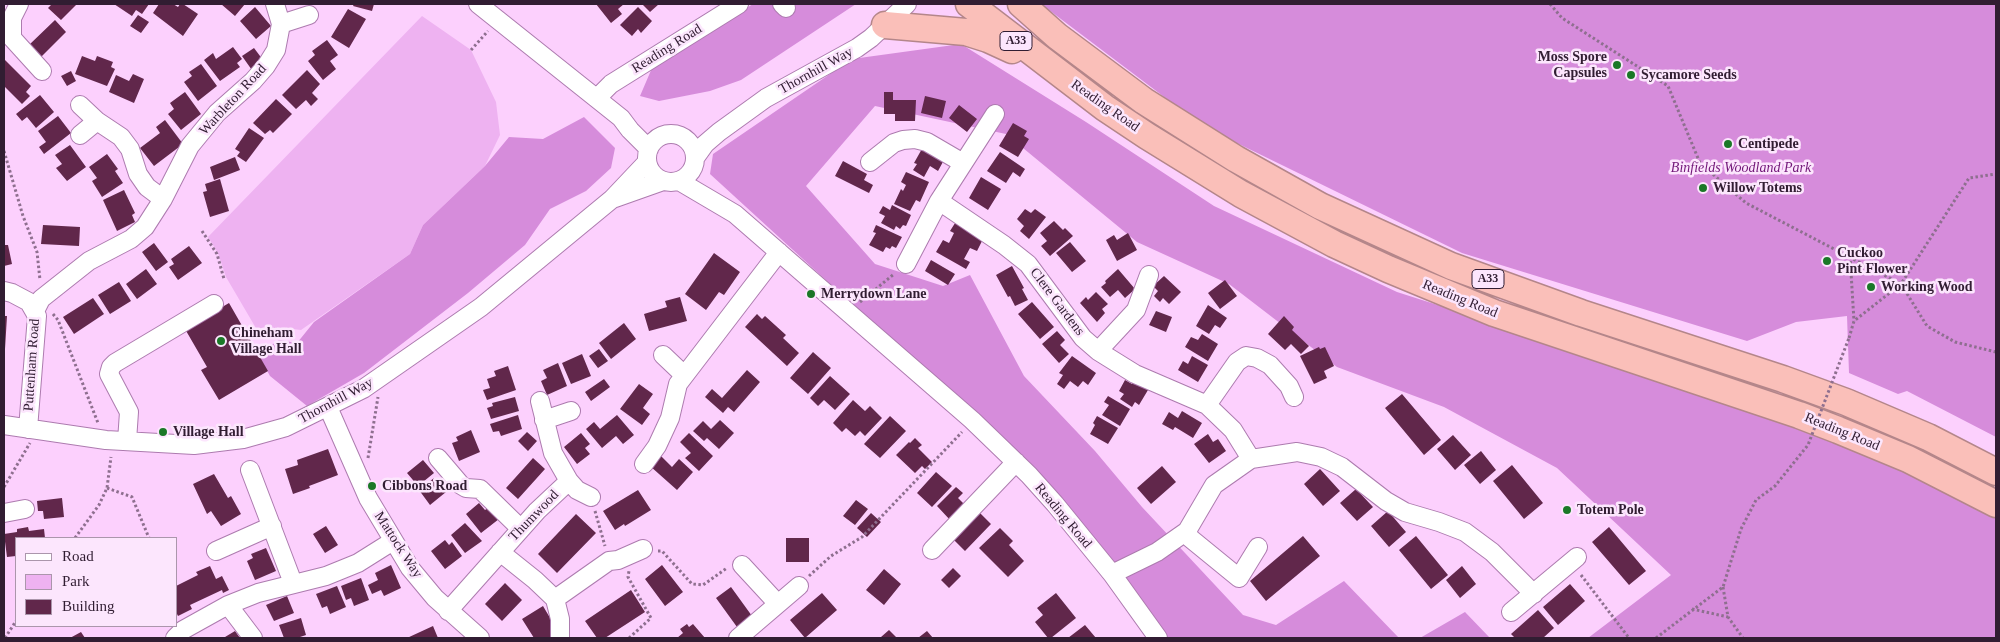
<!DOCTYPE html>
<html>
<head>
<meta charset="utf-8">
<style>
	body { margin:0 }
	#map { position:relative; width:2000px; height:642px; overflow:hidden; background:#fcd0fd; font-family:Georgia,serif }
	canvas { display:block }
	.frame { position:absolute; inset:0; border:5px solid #311d32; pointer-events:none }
	.legend { position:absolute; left:15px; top:537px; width:162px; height:90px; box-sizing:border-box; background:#fce6fd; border:1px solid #ab96ac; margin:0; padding:6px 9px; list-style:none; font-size:15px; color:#311d32 }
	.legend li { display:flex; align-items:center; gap:10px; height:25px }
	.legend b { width:25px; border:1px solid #ab96ac }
</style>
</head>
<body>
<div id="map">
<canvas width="2000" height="642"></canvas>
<div class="frame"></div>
<ul class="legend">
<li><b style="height:6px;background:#fff"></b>Road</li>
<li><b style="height:14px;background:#eeb2f1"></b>Park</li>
<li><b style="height:14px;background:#61274b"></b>Building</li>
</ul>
</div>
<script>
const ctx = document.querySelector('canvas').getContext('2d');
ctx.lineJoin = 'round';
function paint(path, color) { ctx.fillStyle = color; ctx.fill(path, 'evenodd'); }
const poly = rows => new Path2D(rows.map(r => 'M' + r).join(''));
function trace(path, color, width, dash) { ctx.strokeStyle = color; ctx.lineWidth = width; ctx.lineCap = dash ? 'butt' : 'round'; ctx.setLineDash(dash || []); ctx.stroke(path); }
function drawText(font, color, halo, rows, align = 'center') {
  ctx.font = font + ' Georgia,serif'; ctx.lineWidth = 5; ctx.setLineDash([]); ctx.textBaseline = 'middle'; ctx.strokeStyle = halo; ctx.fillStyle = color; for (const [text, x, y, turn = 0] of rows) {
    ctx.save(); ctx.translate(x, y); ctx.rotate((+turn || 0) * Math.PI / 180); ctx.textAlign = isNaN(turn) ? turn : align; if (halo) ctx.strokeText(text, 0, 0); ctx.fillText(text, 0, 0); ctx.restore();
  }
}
paint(poly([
	[422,16,471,50,496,102,500,135,485,166,423,225,410,254,301,330,284,328,260,335,226,277,218,253,208,237]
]), '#eeb2f1');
paint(poly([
	[753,4,856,4,741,80,710,91,659,101,640,96,652,68],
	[1041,4,1996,4,1996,437,1907,391,1898,394,1849,373,1847,316,1796,322,1747,341,1462,253,1204,127],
	[961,44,1086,122,1214,206,1397,292,1806,423,1996,516,1996,638,1588,638,1671,575,1557,468,1444,407,1337,367,1229,284,1137,242,1006,134,875,106,806,186,875,264,943,286,970,275,1024,376,1095,451,1142,507,1243,615,1276,625,1344,581,1399,638,1167,638,1053,488,710,174,713,154,852,59],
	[584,117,615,148,611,168,586,191,550,209,525,245,468,293,364,373,307,406,270,376,258,354,279,340,297,343,314,322,410,254,423,225,485,166,509,137,543,139],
	[1465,612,1490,638,1420,638]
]), '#d68cdb');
paint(poly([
	[52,4,77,4,61,20,48,8],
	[114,4,149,4,142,14,136,10,132,16],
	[159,4,173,4,178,7,180,4,183,4,198,14,183,36,153,13],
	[221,4,245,4,235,16],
	[354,4,374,4,372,11,353,6],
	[596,4,624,4,618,9,622,14,611,23],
	[642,4,659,4,650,12],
	[255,7,271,26,256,39,240,21],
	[638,7,652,21,641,33,638,29,632,36,620,25],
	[348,9,366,19,349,48,331,37],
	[138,15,149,22,141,33,130,26],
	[55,20,66,32,41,57,29,45],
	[327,40,338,55,330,61,336,69,323,80,308,61,315,55,312,51],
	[233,47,242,59,237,63,240,67,220,81,204,60,213,53,216,59],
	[254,48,266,64,254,73,242,56],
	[82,56,95,61,97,56,113,62,111,67,115,69,107,86,75,74],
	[5,60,31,86,26,92,30,96,22,104,4,86,4,62],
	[201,64,217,86,198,101,184,82,192,76,189,72],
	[307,70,320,84,312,93,318,99,311,106,306,100,296,109,282,95],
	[71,71,76,81,67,86,61,76],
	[133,74,144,79,134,103,109,92,116,75,129,81],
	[185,92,201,114,181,130,168,114,174,109,170,103],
	[884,92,893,92,893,100,916,100,915,121,895,121,895,114,884,114],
	[40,95,54,112,36,128,27,117,22,121,16,114],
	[925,96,946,101,942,118,921,113],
	[276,99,292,114,273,133,270,130,265,134,253,123],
	[959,105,977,119,967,132,949,118],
	[58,116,71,133,44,154,39,147,46,142,38,131],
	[165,120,183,144,154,166,140,148,160,133,156,127],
	[1013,123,1027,131,1024,136,1029,139,1018,157,999,146],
	[249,128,264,138,246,162,237,156,240,152,235,149],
	[70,145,86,167,67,181,56,168,62,164,55,155],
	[923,147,944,160,938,171,930,166,924,177,913,170,917,164,914,163],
	[1000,152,1025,169,1020,177,1013,172,1006,183,987,171],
	[107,154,118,169,115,171,123,183,102,197,92,181,97,178,89,167],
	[235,157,240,170,214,180,210,167],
	[843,161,867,174,864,180,873,185,869,193,835,176],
	[906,172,929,182,920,202,916,200,910,211,894,204,901,189,903,191,906,185,901,182],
	[981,177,1001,189,988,210,969,198],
	[220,179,229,211,210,217,203,192,207,191,205,184],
	[124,190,135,213,132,215,135,222,117,231,103,200],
	[892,205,911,215,906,226,903,225,900,229,896,226,894,230,881,223,885,216,879,213,883,206,890,210],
	[1025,209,1031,213,1035,209,1046,217,1029,239,1020,231,1024,226,1017,219],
	[957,220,975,231,973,235,982,241,977,251,970,248,964,259,970,262,966,269,936,252,943,240,949,243,954,233,950,231],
	[1054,221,1063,230,1065,228,1073,236,1050,256,1041,246,1047,241,1040,233],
	[43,225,80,227,79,246,41,244],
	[876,225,902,237,896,248,892,246,890,249,886,247,883,252,869,245,876,233,873,232],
	[1128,233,1137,250,1117,261,1106,240,1114,235,1117,240],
	[1070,242,1086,261,1072,272,1056,253],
	[154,243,168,262,156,271,142,252],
	[4,245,8,245,12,264,4,266],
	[189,246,202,263,178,280,169,267,174,264,171,259],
	[714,253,740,272,724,295,719,292,706,310,685,294],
	[931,260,955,274,948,285,925,271],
	[1012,266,1024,288,1022,289,1028,300,1015,306,1010,296,1008,297,996,275],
	[146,269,157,284,137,299,126,284],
	[1118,269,1135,289,1125,298,1118,290,1110,297,1101,287,1106,283,1105,281],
	[1164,276,1181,292,1169,304,1163,298,1160,302,1154,296,1158,291,1153,286],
	[1225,280,1237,296,1220,309,1208,293],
	[119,282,131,301,110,314,98,295],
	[1096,292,1108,304,1102,309,1105,313,1097,322,1080,303,1086,297,1088,300],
	[680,297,687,321,649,331,644,314,667,307,665,301],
	[93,298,104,314,74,334,63,317],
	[1032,302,1054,327,1040,339,1018,314],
	[229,303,268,371,219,400,201,370,207,367,185,329],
	[1208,305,1227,318,1220,328,1215,325,1209,334,1196,326],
	[1156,311,1172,317,1166,332,1149,325],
	[757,314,762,319,765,316,786,335,783,338,799,353,787,366,745,327],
	[4,316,7,316,5,349,4,349],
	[1284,316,1294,327,1292,330,1309,346,1301,354,1291,344,1285,350,1268,334],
	[624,323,636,339,611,359,599,343],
	[1057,331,1065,340,1060,345,1069,354,1059,363,1042,344],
	[1202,334,1218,344,1208,361,1185,347,1191,337,1198,340],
	[1319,347,1320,349,1325,347,1334,366,1324,371,1327,378,1314,384,1300,356],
	[599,349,608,361,598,368,589,356],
	[813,352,831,368,808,394,790,378],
	[582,354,591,376,571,384,562,363],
	[1072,356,1096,373,1088,385,1083,381,1078,387,1070,381,1064,389,1057,384,1063,375,1059,373],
	[1192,356,1208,365,1198,382,1178,370,1183,361,1188,364],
	[558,363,567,386,547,395,541,381,547,378,543,370],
	[508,366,516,390,487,400,483,390,490,388,487,379,496,376,494,371],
	[747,370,760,382,734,412,728,407,723,413,705,397,712,389,722,398],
	[830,376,850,394,835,410,824,400,818,406,810,398],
	[604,379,610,387,591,401,585,392],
	[1125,380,1132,384,1133,381,1148,390,1139,405,1135,402,1132,407,1120,399,1124,394,1119,391],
	[639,384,653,394,643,408,650,414,642,425,620,409],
	[1402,394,1441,440,1424,455,1385,408],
	[1108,396,1130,409,1120,426,1102,415,1109,405,1104,402],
	[515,397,519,411,491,419,487,408,493,406,492,403],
	[853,400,865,411,870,406,882,418,865,436,860,431,855,436,846,428,842,432,833,423],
	[1182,411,1202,423,1193,438,1175,427,1173,430,1162,424,1169,412,1178,418],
	[518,415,522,429,501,436,499,431,493,432,490,424],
	[617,415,634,435,623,444,616,436,602,448,586,429,594,422,600,429],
	[890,416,906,431,880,458,864,444],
	[1097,416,1118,428,1108,444,1090,434,1095,425,1093,423],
	[720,420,734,433,719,449,707,438,704,441,693,431,703,421,711,429],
	[471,430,480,452,459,461,452,443,458,441,456,437],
	[527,432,537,441,528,451,518,441],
	[581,433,590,444,585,448,590,454,577,464,564,447],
	[689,433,713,456,699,471,685,458,691,453,680,442],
	[1208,434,1213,442,1218,439,1226,451,1209,463,1194,444],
	[1453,435,1471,455,1455,470,1437,449],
	[915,438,922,445,918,448,932,462,925,469,922,466,915,473,896,455,909,442,910,443],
	[328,449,338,475,309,486,310,488,293,494,285,469,298,465,297,460],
	[1481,451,1496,470,1480,484,1464,465],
	[660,455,672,467,679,459,693,472,677,490,650,466],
	[533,458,545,469,518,499,506,488],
	[423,460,434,473,418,486,407,473],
	[1512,465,1543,503,1524,519,1493,481],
	[1162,466,1176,482,1151,504,1137,488],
	[1320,469,1340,491,1323,506,1304,484],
	[936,472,952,486,932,507,917,493],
	[214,474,228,498,231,496,241,514,221,526,211,511,207,514,193,484],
	[434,478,446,492,430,505,419,490],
	[956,487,963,493,958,498,966,506,951,521,937,506],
	[1356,489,1373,507,1357,521,1340,503],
	[638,490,651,510,625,526,624,524,615,530,603,511],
	[62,498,64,517,44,519,43,511,38,511,37,501],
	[856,500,868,509,855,525,843,516],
	[479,503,485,510,489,507,499,519,481,533,466,514],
	[977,510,991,524,965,551,951,537],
	[1388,511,1406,532,1389,547,1371,526],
	[871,513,881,522,867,537,857,528],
	[576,514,596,533,557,573,538,554],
	[465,523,482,541,465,553,451,535],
	[326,526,338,545,325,553,313,534],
	[28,527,29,531,44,529,45,538,16,538,16,556,7,557,4,534,17,532,17,529],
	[1609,527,1646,571,1629,585,1592,542],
	[1000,528,1013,541,1009,545,1024,561,1008,577,979,548],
	[1303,536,1320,556,1266,601,1250,581],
	[1416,536,1448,575,1431,589,1399,550],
	[786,538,809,538,809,562,786,562],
	[445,540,449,545,452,542,462,556,445,569,431,551],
	[266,548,276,571,255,580,247,561,253,558,251,554],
	[391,565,401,588,384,596,381,590,372,594,368,585,378,580,375,573],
	[662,565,683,592,665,606,645,579],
	[210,566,216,579,222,576,229,590,223,593,222,590,190,605,192,609,178,616,176,612,176,586,198,575,196,572],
	[1462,566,1476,584,1460,598,1446,580],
	[953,568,961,576,949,588,941,580],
	[884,569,901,584,884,605,866,590],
	[361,578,369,600,354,606,351,598,346,600,341,586],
	[505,583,522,600,502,621,485,604],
	[1570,584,1585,601,1558,625,1543,607],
	[337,586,346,607,330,614,327,606,322,608,316,594],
	[731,587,752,616,737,627,716,598],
	[631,590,645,612,605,638,597,638,585,621],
	[822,593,837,610,805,638,790,620],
	[1056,593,1076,618,1051,638,1048,638,1035,622,1043,615,1037,608],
	[287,596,294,613,274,621,266,605],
	[543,606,559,633,551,638,534,638,522,619],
	[1538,610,1554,628,1543,638,1515,638,1511,634],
	[301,618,306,635,297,638,284,638,279,625],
	[687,624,689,627,693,624,705,638,677,638,683,633,680,629],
	[1085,625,1096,638,1068,638],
	[433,626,438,638,407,638],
	[889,630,897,638,882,638,881,637],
	[235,631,240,638,226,638,225,637],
	[927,631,933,638,918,638],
	[81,632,85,638,70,638]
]), '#61274b');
const minor = poly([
	[19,4,12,18,12,38,42,71],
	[478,4,621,118,630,130,649,149],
	[782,4,786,8],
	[281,24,309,15],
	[597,98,611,84,739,4],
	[80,105,97,121,121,137,130,149,138,174,147,187,163,199],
	'647 158a24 24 0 1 1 48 0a24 24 0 1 1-48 0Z',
	[80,135,97,121],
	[695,158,705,144,719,132,766,98,857,48,871,38,907,4],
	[870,162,894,143,903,140,915,139,927,142,963,163],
	[679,181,735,214,972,420,1029,475,1055,504,1112,574,1158,638],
	[615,198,663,181],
	[939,201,1004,245,1028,264,1083,338,1098,351,1135,374,1207,405,1233,430,1251,459],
	[906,264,939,201,995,114],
	[4,291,12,293,29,302,37,316,28,429],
	[35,311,41,299,89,261,131,239,145,227,163,199,190,146,217,113,253,81,266,66,276,50,281,24,275,4],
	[1098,351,1136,310,1149,275],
	[663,355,684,375],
	[540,401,553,453,569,481,577,490,591,497],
	[1207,405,1237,362,1246,356,1257,358,1270,365,1289,386,1294,397],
	[328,407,368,498,410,568,435,598,480,638],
	[544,420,571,411],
	[4,425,106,440,194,445,243,439,286,427,363,389,481,307,612,199,647,162],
	[127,441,129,412,109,374,111,367,115,363,214,304],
	[438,458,461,485,466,488,480,489,521,529],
	[644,464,657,446,670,418,678,384,779,252],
	[250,470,293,583],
	[4,513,25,509],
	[1187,531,1190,538,1239,578,1258,547],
	[932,550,1016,462],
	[216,551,272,526],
	[500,552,535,580,555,599,560,619,560,638],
	[742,565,778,604],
	[1112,574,1157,552,1187,531,1214,485,1251,459,1297,452,1321,457,1342,467,1386,501,1405,512,1439,522,1465,532,1492,552,1534,594],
	[555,599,609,561,618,560,643,549],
	[228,605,253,638],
	[448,611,537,511,569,481],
	[1511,612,1577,557],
	[175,638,183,630,228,605,258,593,326,576,358,563,393,541],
	[738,638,799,586]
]);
const highway = poly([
	[969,4,1105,108,1147,136,1241,194,1334,244,1388,269,1494,313,1799,415,1838,430,1908,459,1996,504],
	[1021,4,1057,36,1144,101,1236,159,1320,206,1451,266,1581,313,1783,379,1846,402,1928,437,1996,472],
	[885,25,966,32,988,39,1012,50]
]);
trace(minor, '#ad7baf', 20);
trace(highway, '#b4868a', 29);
trace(poly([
	[1550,4,1562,18,1668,86,1700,163,1746,203,1901,284,1927,326,1955,342,1996,352],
	[471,50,488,31],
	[4,151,23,216,37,252,40,280],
	[202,231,217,254,224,279],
	[1850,256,1854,321],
	[860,302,894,274],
	[53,314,58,320,98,423],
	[1849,338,1854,321,1901,284,1969,178,1996,174],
	[368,458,378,397],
	[4,487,30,443],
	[107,488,132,497,149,538],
	[595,511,605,546],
	[75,538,99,505,107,488,111,457],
	[658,551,662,551,692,584,703,585,727,568],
	[1581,575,1629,638],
	[809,576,831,556,862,537,962,432],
	[1723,587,1728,617,1743,638],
	[1692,609,1728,617],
	[5,638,16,621],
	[629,638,651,618,628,577,629,571],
	[1656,638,1723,587,1741,529]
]), '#8e6f8f', 3, [2.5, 2.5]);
trace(minor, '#fff', 18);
trace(highway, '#fabfb9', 26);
trace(poly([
	[1741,529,1756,500,1775,486,1808,445,1849,338]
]), '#8e6f8f', 3, [2.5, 2.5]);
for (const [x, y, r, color] of [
	[1617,65,5,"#1a7827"],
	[1631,75,5,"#1a7827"],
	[1728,144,5,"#1a7827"],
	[1703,188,5,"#1a7827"],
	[1827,261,5,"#1a7827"],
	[1871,287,5,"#1a7827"],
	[811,294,5,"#1a7827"],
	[221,341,5,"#1a7827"],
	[163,432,5,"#1a7827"],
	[372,486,5,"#1a7827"],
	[1567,510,5,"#1a7827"]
]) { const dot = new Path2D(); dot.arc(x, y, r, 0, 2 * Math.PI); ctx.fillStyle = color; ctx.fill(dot); trace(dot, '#fce6fd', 2); }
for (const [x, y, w] of [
	[1016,41,32],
	[1488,279,32]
]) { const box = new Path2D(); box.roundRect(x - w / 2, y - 9.5, w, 19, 4); ctx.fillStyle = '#fce6fd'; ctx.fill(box); trace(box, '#311d32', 1); }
drawText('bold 12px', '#311d32', null, [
	["A33",1016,41],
	["A33",1488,279]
]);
drawText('14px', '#311d32', '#fce6fd', [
	["Reading Road",667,49,-32],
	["Thornhill Way",816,71,-29],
	["Warbleton Road",233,100,-47],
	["Reading Road",1105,106,35],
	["Reading Road",1460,299,22],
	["Clere Gardens",1057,302,53],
	["Puttenham Road",32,365,-86],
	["Thornhill Way",336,401,-28],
	["Reading Road",1842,432,22],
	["Thumwood",534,516,-46],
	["Reading Road",1063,516,50],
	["Mattock Way",398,545,57]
]);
drawText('bold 14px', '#311d32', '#fce6fd', [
	["Moss Spore",1607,57,"right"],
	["Capsules",1607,73,"right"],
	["Sycamore Seeds",1641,75],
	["Centipede",1738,144],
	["Willow Totems",1713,188],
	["Cuckoo",1837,253],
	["Pint Flower",1837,269],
	["Working Wood",1881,287],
	["Merrydown Lane",821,294],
	["Chineham",231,333],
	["Village Hall",231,349],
	["Village Hall",173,432],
	["Cibbons Road",382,486],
	["Totem Pole",1577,510]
], 'left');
drawText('italic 14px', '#721779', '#fce6fd', [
	["Binfields Woodland Park",1741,168]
]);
</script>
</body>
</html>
